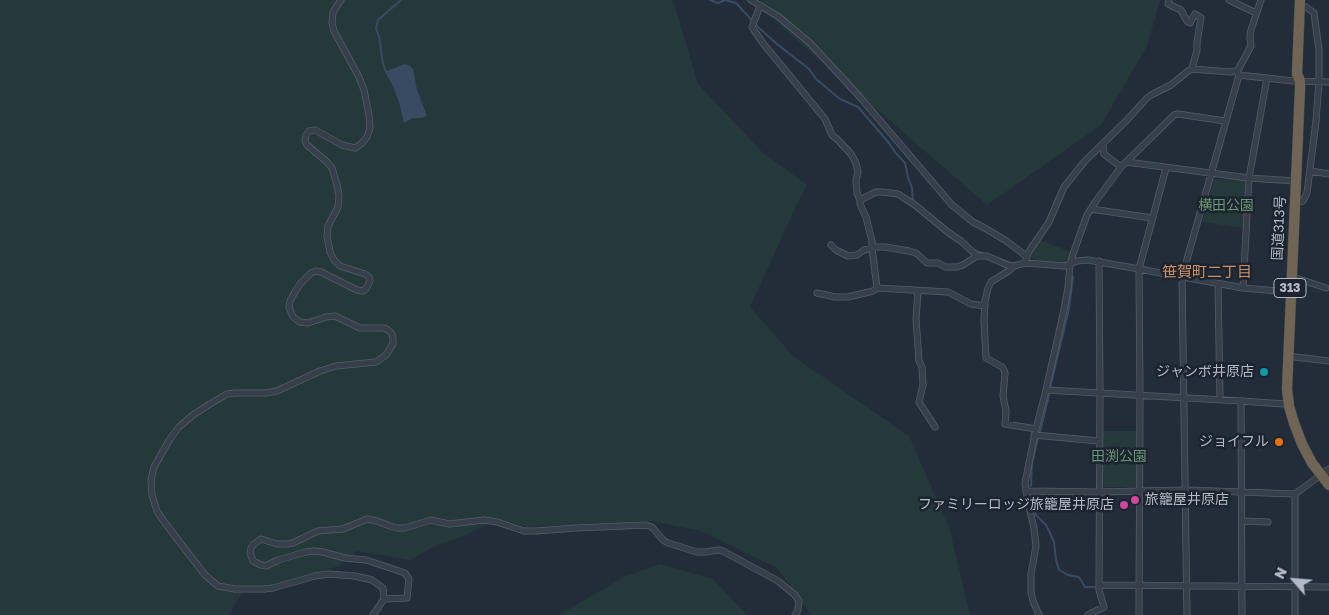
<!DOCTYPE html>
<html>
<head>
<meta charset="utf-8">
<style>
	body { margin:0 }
	#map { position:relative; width:1329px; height:615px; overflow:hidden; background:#232d3a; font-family:"Golos Text",sans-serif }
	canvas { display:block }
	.north { position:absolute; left:1269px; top:555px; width:50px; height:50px; -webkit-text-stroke:4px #1c242f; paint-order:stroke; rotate:297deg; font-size:14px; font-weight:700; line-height:20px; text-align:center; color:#b2bac6 }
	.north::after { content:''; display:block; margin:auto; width:18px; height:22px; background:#b2bac6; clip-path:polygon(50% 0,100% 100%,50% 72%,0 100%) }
</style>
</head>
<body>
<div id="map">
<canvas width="1329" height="615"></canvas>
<div class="north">N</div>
</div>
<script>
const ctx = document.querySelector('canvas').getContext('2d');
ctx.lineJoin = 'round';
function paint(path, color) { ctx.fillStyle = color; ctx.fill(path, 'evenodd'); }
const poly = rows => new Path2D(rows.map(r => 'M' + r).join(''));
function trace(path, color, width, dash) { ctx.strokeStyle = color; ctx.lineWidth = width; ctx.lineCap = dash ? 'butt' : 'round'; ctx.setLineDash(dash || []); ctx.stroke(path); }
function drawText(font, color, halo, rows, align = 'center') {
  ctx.font = font + ' "Golos Text","Noto Sans JP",sans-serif'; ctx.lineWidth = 5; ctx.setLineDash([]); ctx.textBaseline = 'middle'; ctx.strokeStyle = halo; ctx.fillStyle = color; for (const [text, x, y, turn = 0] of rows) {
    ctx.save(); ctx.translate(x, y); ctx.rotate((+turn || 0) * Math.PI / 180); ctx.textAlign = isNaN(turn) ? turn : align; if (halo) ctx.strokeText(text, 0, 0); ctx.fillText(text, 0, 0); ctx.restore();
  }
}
paint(poly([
	[0,0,673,0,698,84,762,152,807,185,792,215,750,307,794,357,909,436,949,527,970,615,811,615,777,568,701,531,651,521,527,527,503,520,482,527,464,536,437,545,410,560,357,551,339,566,308,575,283,584,243,591,229,615,0,615],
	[759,0,1160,0,1147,46,1101,125,987,205,775,21],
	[1214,179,1242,179,1245,183,1243,228,1202,222],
	[1040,240,1071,252,1067,261,1065,263,1046,262,1038,261,1029,257],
	[1101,431,1136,431,1137,484,1135,487,1104,487,1102,485],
	[660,564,713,579,747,615,559,615,624,577]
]), '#25393b');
paint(poly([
	[405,64,410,66,413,69,417,90,427,116,421,118,413,118,404,123,399,102,393,86,386,74,387,71]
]), '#394b63');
trace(poly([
	[710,0,718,3,725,0,736,3,758,27,777,44,809,69,816,79,840,99,858,107,889,143,895,152,905,163,908,177,912,188,913,202],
	[386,72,383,64,379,36,376,28,378,20,401,0],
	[975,250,976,251,986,254],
	[998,258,1008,262],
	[1050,388,1069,309,1073,277],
	[1040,432,1049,395],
	[1031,486,1032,463,1038,438],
	[1031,496,1036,515,1046,525,1051,535,1054,542,1056,560,1059,570,1068,575,1079,577,1085,587,1096,587]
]), '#394b63', 2);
const street = poly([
	[341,0,333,12,332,23,334,31,359,77,364,90,369,115,370,128,367,137,361,144,355,148,342,145,315,130,309,131,306,135,305,141,307,145,327,162,332,168,337,185,339,196,338,207,328,226,327,236,330,252,334,260,340,266,365,274,369,277,370,281,366,289,362,291,357,290,321,272,316,271,311,273,300,284,295,292,290,301,289,307,293,317,300,322,308,323,326,317,335,316,360,328,384,328,388,330,392,334,393,339,393,344,386,355,376,362,336,366,320,371,277,391,266,393,235,393,227,394,210,404,193,415,179,427,170,439,154,467,151,480,152,495,157,511,165,523,205,575,218,586,235,589,264,589,273,588,315,576,328,574,355,576,372,580,383,588,384,599,373,615],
	[751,0,779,17,810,43,859,96,952,205,973,222,983,227,1005,240,1026,256],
	[1169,0,1168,4,1181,10,1187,21,1190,23,1195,14,1201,18,1197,42,1197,50,1192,69],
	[1229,0,1256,13],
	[760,6,752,27,762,42,825,119,832,135,838,140,851,154,856,163,858,173,856,180,857,193,860,200,860,204,866,217,872,241,872,248,877,288],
	[1237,72,1251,46,1250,37,1251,30,1261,0],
	[1103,145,1104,154,1121,167],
	[1126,162,1249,178,1295,181],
	[1310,171,1329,174],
	[860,200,876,192,882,192,898,194,915,205,949,233,961,241,977,256,987,256,1007,265,1014,266],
	[1294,203,1303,201,1307,193,1316,121,1319,81,1319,50,1314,13,1306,7],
	[1091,209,1152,218],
	[831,245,836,250,848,256,857,255,864,250,875,247,885,247,909,251,916,253,927,263,938,263,945,267,957,267,963,265,977,256],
	[1025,263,1028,253,1049,222,1064,187,1085,161,1126,121,1147,98,1151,95,1171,85,1188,71,1192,69,1231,72,1235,71,1239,75,1293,81,1329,82],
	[1291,278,1299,279,1326,288],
	[1218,284,1220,399],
	[1243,288,1249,178,1267,78],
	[918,291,916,319,919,361,922,367,923,385,919,402,935,427],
	[817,293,835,297,848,297,873,291,877,288,948,292,971,304,985,306],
	[1287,356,1329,361],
	[1046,390,1241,401,1284,404,1289,406],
	[1241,401,1242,615],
	[1036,429,1005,424,1006,411,1003,396,1005,373,1004,370,1002,367,986,358,984,321,985,301,988,288,991,282,1010,270,1014,266,1025,263,1065,266,1077,261,1088,260,1139,269,1243,288,1290,292],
	[1034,435,1099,441],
	[1026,491,1099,492,1186,490,1295,494,1329,469],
	[1295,494,1295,615],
	[1242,521,1268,522],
	[1099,585,1329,587],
	[384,599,407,598,409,579,405,573,366,560,345,558,323,552,314,551,306,552,278,560,266,566,261,565,253,561,250,553,251,548,254,544,261,539,277,544,287,544,293,543,318,531,343,529,367,519,377,521,390,526,397,528,405,528,431,520,449,524,484,520,497,522,524,531,536,531,576,528,646,525,652,527,663,540,668,543,697,552,706,552,718,550,723,551,778,581,795,595,799,601,798,610,795,615],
	[1039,615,1033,601,1031,592,1031,574,1036,546,1034,528,1028,502,1025,483,1036,429,1046,390,1064,310,1068,288,1070,265,1073,254,1087,215,1096,201,1121,167,1174,115,1178,114,1225,121],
	[1088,615,1104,607,1099,590,1100,393,1099,261],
	[1139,615,1140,395,1139,269,1166,168],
	[1187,615,1182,277,1239,75]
]);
const highway = poly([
	[1300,0,1297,74,1300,81,1300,88,1287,389,1289,406,1294,423,1302,444,1312,463,1329,485]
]);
trace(street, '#555d68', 7);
trace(highway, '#424a55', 11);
trace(street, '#373f4a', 5.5);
trace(highway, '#706454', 10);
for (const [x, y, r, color] of [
	[1264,372,5,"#0f9aa8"],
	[1279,442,5,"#e8710a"],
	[1135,500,5,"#d1479c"],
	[1124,505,5,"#d1479c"]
]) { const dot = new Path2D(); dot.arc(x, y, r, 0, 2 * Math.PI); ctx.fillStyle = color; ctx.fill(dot); trace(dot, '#1c242f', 2); }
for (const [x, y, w] of [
	[1290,288,32]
]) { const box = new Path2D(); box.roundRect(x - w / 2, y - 9.5, w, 19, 4); ctx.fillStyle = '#1c242f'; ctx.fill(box); trace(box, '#b2bac6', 1); }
drawText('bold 12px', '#b2bac6', null, [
	["313",1290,288]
]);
drawText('14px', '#6a9673', '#1c242f', [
	["横田公園",1226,206],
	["田渕公園",1119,457]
]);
drawText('14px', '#b2bac6', '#1c242f', [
	["国道313号",1279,228,-87]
]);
drawText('14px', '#b2bac6', '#1c242f', [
	["ジャンボ井原店",1254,372],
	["ジョイフル",1269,442],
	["旅籠屋井原店",1145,500,"left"],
	["ファミリーロッジ旅籠屋井原店",1114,505]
], 'right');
drawText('15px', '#cf9064', '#1c242f', [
	["笹賀町二丁目",1207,272]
]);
</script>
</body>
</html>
